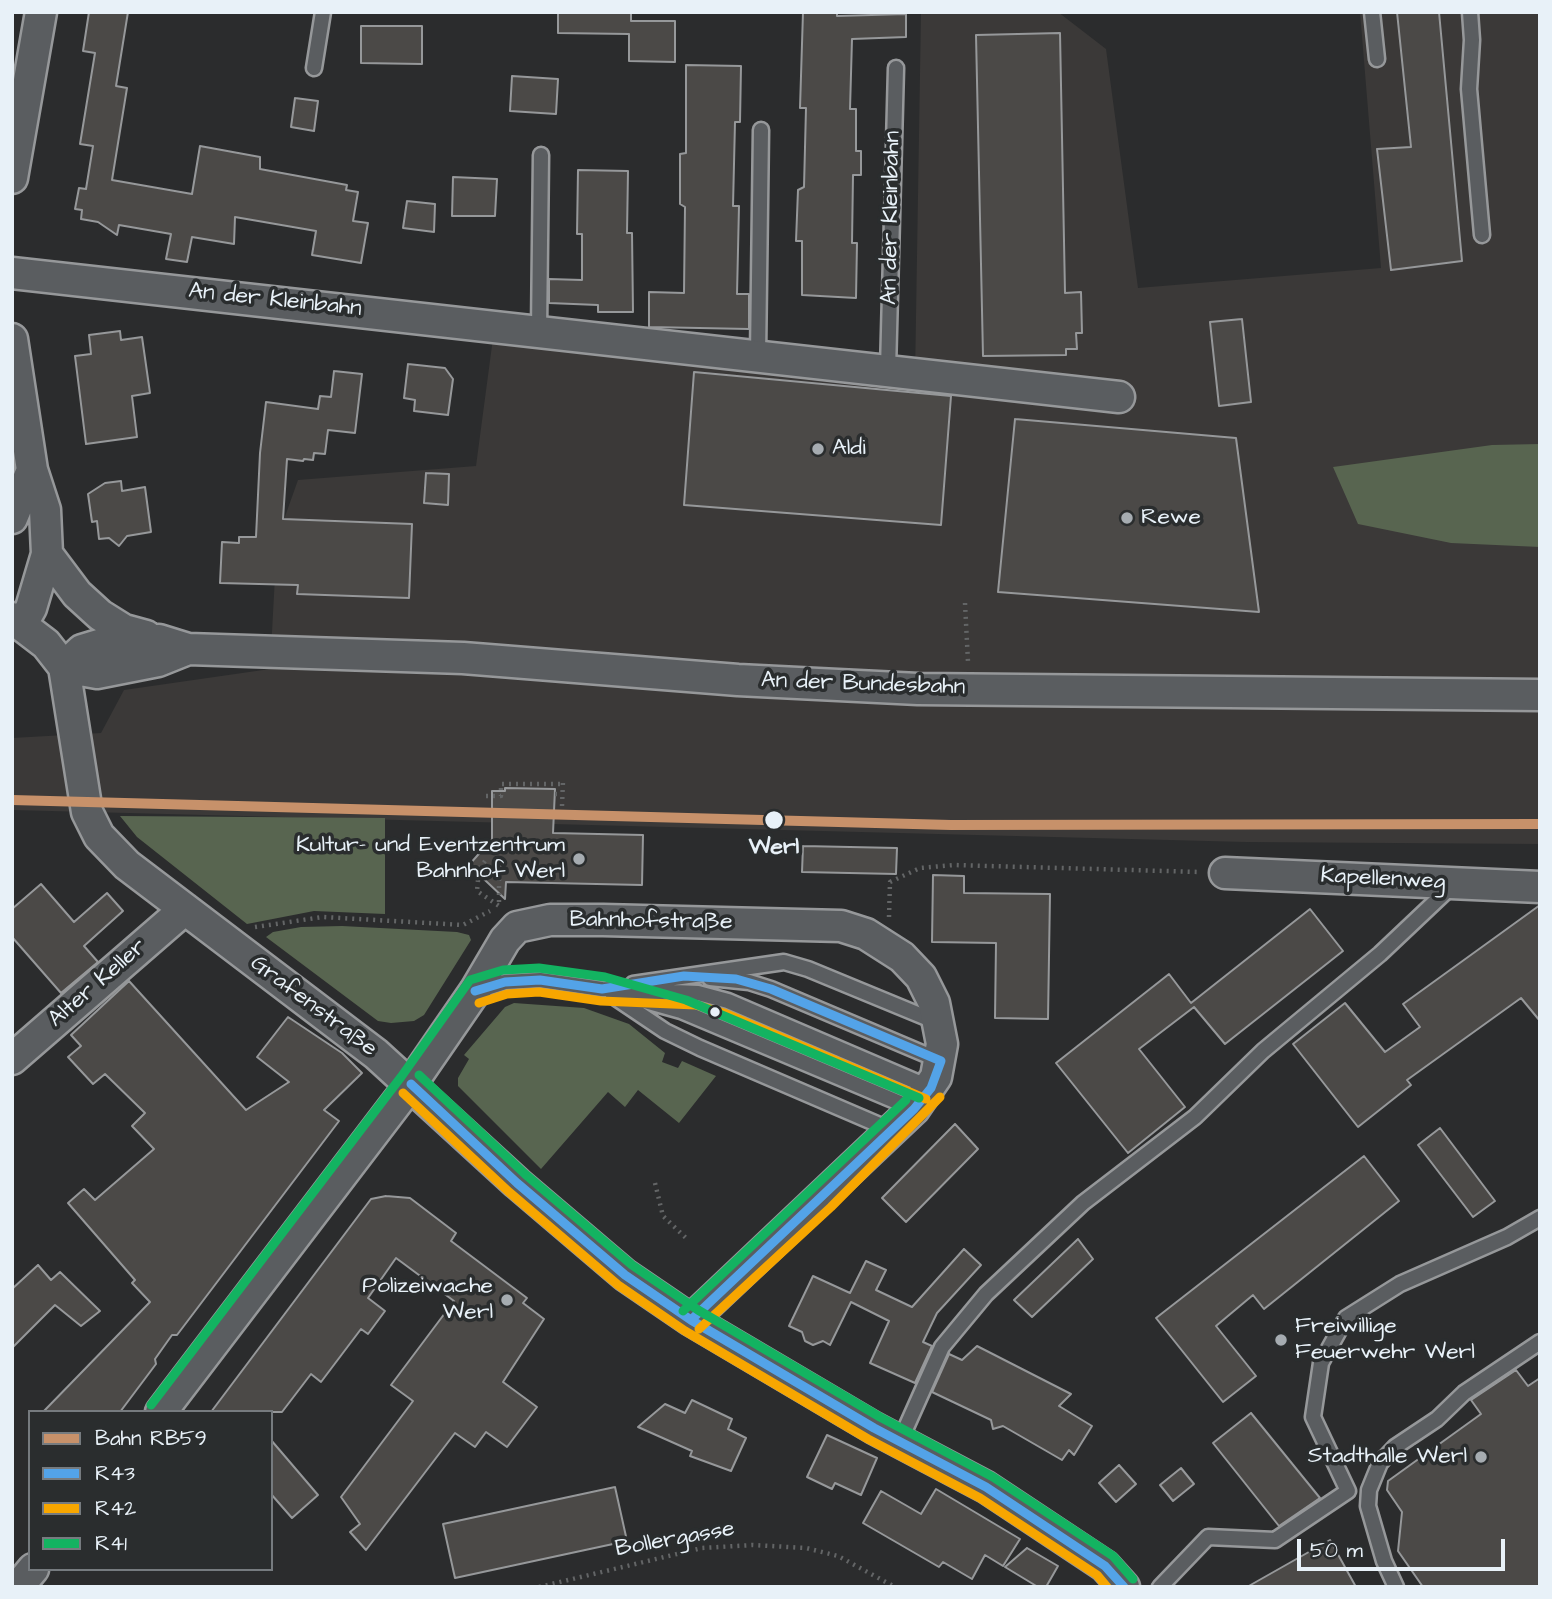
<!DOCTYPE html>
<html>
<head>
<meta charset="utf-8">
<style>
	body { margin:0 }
	#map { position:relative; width:1552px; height:1599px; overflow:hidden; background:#2b2c2d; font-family:"Architects Daughter",sans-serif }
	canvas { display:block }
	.frame { position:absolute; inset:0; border:14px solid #e8f1f8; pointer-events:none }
	.legend { position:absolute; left:28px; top:1410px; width:245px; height:161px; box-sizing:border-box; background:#2a2d2e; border:2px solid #767b7f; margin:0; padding:9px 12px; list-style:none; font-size:21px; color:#e8f1f8 }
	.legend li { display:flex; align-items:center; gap:14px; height:35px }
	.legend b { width:35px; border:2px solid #767b7f }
	.scale { position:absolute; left:1297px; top:1539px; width:208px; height:32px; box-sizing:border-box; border:4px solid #e8f1f8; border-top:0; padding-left:9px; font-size:21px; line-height:24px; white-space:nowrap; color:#e8f1f8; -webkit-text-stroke:5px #2a2d2e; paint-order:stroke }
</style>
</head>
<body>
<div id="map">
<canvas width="1552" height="1599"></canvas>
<div class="frame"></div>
<ul class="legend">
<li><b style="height:9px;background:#c7916a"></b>Bahn RB59</li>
<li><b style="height:9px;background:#53a3e8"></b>R43</li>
<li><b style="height:9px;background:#f7a600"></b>R42</li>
<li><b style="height:9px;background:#13b361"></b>R41</li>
</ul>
<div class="scale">50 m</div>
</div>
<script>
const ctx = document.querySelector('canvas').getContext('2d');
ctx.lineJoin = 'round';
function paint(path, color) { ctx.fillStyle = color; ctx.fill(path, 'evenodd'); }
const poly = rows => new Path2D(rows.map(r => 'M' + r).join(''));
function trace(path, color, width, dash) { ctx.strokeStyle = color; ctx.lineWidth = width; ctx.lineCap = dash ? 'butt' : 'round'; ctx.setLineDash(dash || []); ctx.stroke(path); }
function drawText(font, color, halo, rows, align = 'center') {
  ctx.font = font + ' "Architects Daughter",sans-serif'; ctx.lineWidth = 7; ctx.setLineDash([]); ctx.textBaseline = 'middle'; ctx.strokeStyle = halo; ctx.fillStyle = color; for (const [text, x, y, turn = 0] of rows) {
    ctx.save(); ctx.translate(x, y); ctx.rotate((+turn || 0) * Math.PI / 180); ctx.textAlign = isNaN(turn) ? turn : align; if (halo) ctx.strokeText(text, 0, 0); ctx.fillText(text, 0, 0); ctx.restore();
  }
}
paint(poly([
	[1058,12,1106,49,1138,288,1381,268,1360,12,1540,12,1540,844,1246,842,12,810,12,738,101,733,124,690,270,669,277,539,298,480,476,466,493,338,915,377,921,13]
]), '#3b3938');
paint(poly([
	[1540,444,1540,547,1451,543,1358,524,1333,467,1492,445],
	[120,816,385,818,385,914,314,911,247,924,137,837],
	[342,926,457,932,469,935,471,940,424,1015,414,1021,391,1023,378,1021,266,937,273,932,301,927],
	[514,1003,584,1008,629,1024,665,1053,662,1062,678,1068,682,1061,716,1076,679,1123,638,1090,625,1107,608,1092,541,1169,458,1086,458,1078,469,1059,464,1055,505,1007]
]), '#586550');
const building = poly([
	[89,12,128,12,116,86,127,88,112,180,192,194,200,146,260,157,260,169,347,185,346,190,358,192,353,221,368,223,361,263,312,255,316,231,235,217,234,244,192,237,187,262,166,259,171,234,119,225,117,235,98,222,81,219,82,210,75,209,79,188,86,189,93,146,80,144,95,53,83,51,89,12],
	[558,12,631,12,631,21,675,21,675,62,629,61,629,34,558,33,558,12],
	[803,12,837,12,837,16,906,14,906,37,852,39,850,109,856,109,856,151,861,151,861,175,853,175,852,243,857,243,856,298,802,295,802,241,796,241,798,190,804,187,806,108,800,108,803,12],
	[1397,12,1439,12,1462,261,1391,270,1377,149,1411,147,1397,12],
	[361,26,422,26,422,64,361,63,361,26],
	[1060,33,1065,293,1081,292,1082,333,1076,333,1077,349,1066,349,1066,355,983,356,976,35,1060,33],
	[686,65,741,66,740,122,735,122,733,206,739,206,737,294,749,294,749,329,649,327,649,292,684,293,685,207,680,204,680,154,686,153,686,65],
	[512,76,558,79,556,114,510,111,512,76],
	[295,98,318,101,314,131,291,127,295,98],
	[578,170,628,171,627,233,632,233,633,312,598,312,598,305,549,303,549,279,582,280,582,234,577,234,578,170],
	[453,177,497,179,495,216,452,216,453,177],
	[407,201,435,204,434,232,403,228,407,201],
	[1242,319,1251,402,1219,406,1210,322,1242,319],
	[120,331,121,340,142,337,150,393,132,396,137,437,86,444,75,356,91,354,89,335,120,331],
	[408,364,445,368,453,379,448,415,414,411,415,400,404,398,408,364],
	[334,371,362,374,355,433,328,430,325,454,314,453,313,460,304,459,303,461,287,459,283,519,412,524,409,598,297,594,298,585,220,583,222,542,239,543,239,537,256,537,260,453,266,402,318,409,320,396,331,397,334,371],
	[694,372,951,396,941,525,684,505,694,372],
	[1015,419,1236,438,1259,612,998,592,1015,419],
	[426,473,449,474,448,505,424,503,426,473],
	[121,481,122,491,145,487,151,532,127,536,119,546,109,538,99,539,97,521,92,522,88,494,105,483,121,481],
	[505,788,555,789,553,833,643,835,642,885,506,882,505,899,469,865,492,839,492,791,505,791,505,788],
	[803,846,897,848,896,874,802,872,803,846],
	[933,875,964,876,964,893,1050,894,1048,1019,995,1018,996,943,932,942,933,875],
	[41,884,74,922,107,893,123,911,84,946,98,962,61,993,12,937,12,909,41,884],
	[1540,905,1540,1021,1521,998,1407,1080,1411,1085,1358,1127,1293,1044,1345,1003,1385,1052,1420,1027,1403,1004,1540,905],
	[1310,909,1343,951,1225,1044,1194,1007,1139,1049,1185,1107,1128,1153,1056,1063,1169,974,1191,1003,1310,909],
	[129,981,246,1110,289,1082,257,1057,288,1017,342,1053,362,1073,324,1110,339,1121,177,1335,172,1335,155,1359,156,1364,120,1412,43,1412,150,1302,132,1283,135,1280,68,1203,84,1189,95,1200,154,1149,132,1126,145,1113,105,1074,93,1084,68,1057,81,1046,71,1035,129,981],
	[955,1124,978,1149,906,1222,882,1198,955,1124],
	[1440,1128,1495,1201,1473,1217,1418,1145,1440,1128],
	[1364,1156,1399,1201,1264,1309,1253,1295,1216,1326,1256,1376,1223,1402,1156,1318,1364,1156],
	[386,1196,410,1198,456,1233,451,1241,527,1298,523,1303,544,1319,503,1382,537,1407,507,1447,486,1432,475,1447,455,1433,366,1550,350,1532,360,1524,341,1497,413,1401,391,1385,454,1301,396,1258,368,1298,385,1311,368,1334,361,1329,321,1382,311,1374,282,1412,211,1412,371,1199,386,1196],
	[1078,1239,1093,1259,1032,1317,1014,1300,1078,1239],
	[964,1249,981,1265,937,1313,923,1342,932,1346,915,1383,870,1363,889,1321,851,1302,830,1345,823,1341,813,1345,805,1341,802,1332,789,1326,813,1276,850,1293,866,1261,886,1270,876,1290,912,1307,964,1249],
	[38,1265,51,1280,60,1272,100,1311,81,1326,55,1305,12,1348,12,1289,38,1265],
	[977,1346,1071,1394,1059,1406,1092,1426,1074,1455,1069,1450,1062,1460,1003,1426,993,1429,991,1420,932,1392,949,1354,962,1360,977,1346],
	[1516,1370,1528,1386,1540,1378,1540,1587,1423,1587,1398,1551,1402,1512,1387,1490,1388,1481,1481,1414,1471,1400,1516,1370],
	[692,1400,732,1419,728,1429,746,1438,731,1471,690,1456,692,1451,638,1427,665,1404,685,1413,692,1400],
	[1251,1413,1320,1498,1279,1526,1213,1443,1251,1413],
	[827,1435,877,1458,861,1495,835,1483,832,1489,807,1477,827,1435],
	[271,1440,318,1495,292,1518,271,1494,271,1440],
	[1119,1465,1136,1484,1116,1502,1099,1483,1119,1465],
	[1181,1468,1194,1484,1173,1501,1160,1485,1181,1468],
	[615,1487,627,1541,455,1578,443,1524,615,1487],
	[936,1489,1020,1539,1003,1566,985,1555,972,1579,943,1562,939,1567,863,1523,881,1491,921,1514,936,1489],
	[1330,1540,1356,1587,1247,1587,1330,1540],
	[1027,1548,1058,1566,1046,1587,1038,1587,1005,1567,1027,1548]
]);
paint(building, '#4b4947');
trace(building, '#96989a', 2);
const service = poly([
	[1372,12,1377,59],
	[1470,12,1472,40,1469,89,1482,235],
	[314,68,323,12],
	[539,330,541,155],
	[758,355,761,130],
	[888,369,896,68],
	[710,978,749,982,771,989,941,1061],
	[633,984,784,962,808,969,939,1023],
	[480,990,505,982,540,980,602,989,698,993,728,1001,931,1088],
	[613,996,665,1031,700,1048,891,1130],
	[627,996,681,1011,914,1109],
	[900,1441,942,1347,986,1294,1083,1203,1195,1117,1263,1051,1380,954,1454,884],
	[1160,1587,1208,1537,1275,1540,1348,1491,1313,1417,1321,1363,1346,1318,1400,1284,1507,1237,1540,1218],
	[1396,1587,1384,1561,1368,1506,1369,1490,1380,1463,1395,1447,1437,1419,1464,1393,1540,1342]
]);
const minor = poly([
	[12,178,41,12],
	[12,273,1119,397],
	[12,339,32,470,45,510,47,554,31,608,22,624],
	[12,518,32,470],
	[47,554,77,594,100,615,124,630,146,636],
	[12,618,46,644,64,667,87,812,99,836,127,865,376,1054,517,1183,625,1275,691,1320,874,1428,986,1487,1105,1566,1124,1587],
	[64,667,82,650,105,643,159,640,188,649,463,658,738,680,918,689,1540,695],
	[64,667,97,673,158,661,188,649],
	[1225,873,1540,887],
	[12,1059,185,909],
	[161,1412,411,1084,475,991,505,940,517,927,550,920,603,920,841,926,866,934,902,957,921,977,934,1003,942,1044,936,1077,914,1109,691,1320],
	[18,1587,33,1569]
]);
trace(service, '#96989a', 19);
trace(minor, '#96989a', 35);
trace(poly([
	[965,603,968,662],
	[555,794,562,794],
	[486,796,501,796,501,784,563,784],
	[562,806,563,781],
	[499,858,499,905],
	[485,861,479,869,477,891,499,906],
	[889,917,890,882,920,868,954,865,1200,872],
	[255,927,323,917,463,925,490,911],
	[655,1183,663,1216,687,1239],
	[539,1587,702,1548,753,1545,806,1548,838,1556,895,1587]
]), '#636566', 4.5, [2, 5]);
trace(service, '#5a5d60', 14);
trace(minor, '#5a5d60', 30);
trace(poly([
	[475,991,505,982,540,980,602,989,684,976,736,979,771,989,941,1061],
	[411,1084,517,1183,625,1275,691,1320,874,1428,986,1487,1105,1566,1124,1587],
	[691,1320,914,1109,931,1088,941,1061]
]), '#53a3e8', 9);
trace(poly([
	[479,1003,507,994,539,992,601,1001,696,1005,724,1013,926,1099],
	[403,1093,509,1192,618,1285,685,1331,868,1439,980,1498,1097,1575,1107,1587],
	[699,1329,831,1207,940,1097]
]), '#f7a600', 9);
trace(poly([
	[419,1075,525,1174,632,1265,698,1310,880,1417,993,1477,1113,1556,1133,1579],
	[683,1311,906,1100],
	[151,1405,401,1077,470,980,503,970,539,968,605,977,686,1000,919,1098]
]), '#13b361', 9);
trace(poly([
	[12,800,951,825,1540,824]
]), '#c7916a', 10);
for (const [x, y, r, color] of [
	[818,449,7,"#a6acb1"],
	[1127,518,7,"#a6acb1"],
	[774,820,10,"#e8f1f8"],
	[579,859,7,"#a6acb1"],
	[715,1012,6,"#e8f1f8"],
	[507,1300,7,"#a6acb1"],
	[1281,1340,7,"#a6acb1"],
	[1481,1457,7,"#a6acb1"]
]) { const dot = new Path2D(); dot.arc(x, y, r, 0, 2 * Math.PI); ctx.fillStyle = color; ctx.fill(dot); trace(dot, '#2a2d2e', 2.5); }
drawText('23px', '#e8f1f8', '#2a2d2e', [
	["An der Kleinbahn",892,218,-89],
	["An der Kleinbahn",275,301,6],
	["An der Bundesbahn",863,685,2],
	["Kapellenweg",1383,880,3],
	["Bahnhofstraße",651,922,1],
	["Alter Keller",98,984,-41],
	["Grafenstraße",313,1007,37],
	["Bollergasse",675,1540,-10]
]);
drawText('23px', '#e8f1f8', '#2a2d2e', [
	["Aldi",832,449],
	["Rewe",1141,518],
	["Kultur- und Eventzentrum",565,846,"right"],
	["Bahnhof Werl",565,872,"right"],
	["Polizeiwache",493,1287,"right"],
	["Werl",493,1313,"right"],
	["Freiwillige",1295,1327],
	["Feuerwehr Werl",1295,1353],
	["Stadthalle Werl",1467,1457,"right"]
], 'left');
drawText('bold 23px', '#e8f1f8', '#2a2d2e', [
	["Werl",774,848]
]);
</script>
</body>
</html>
